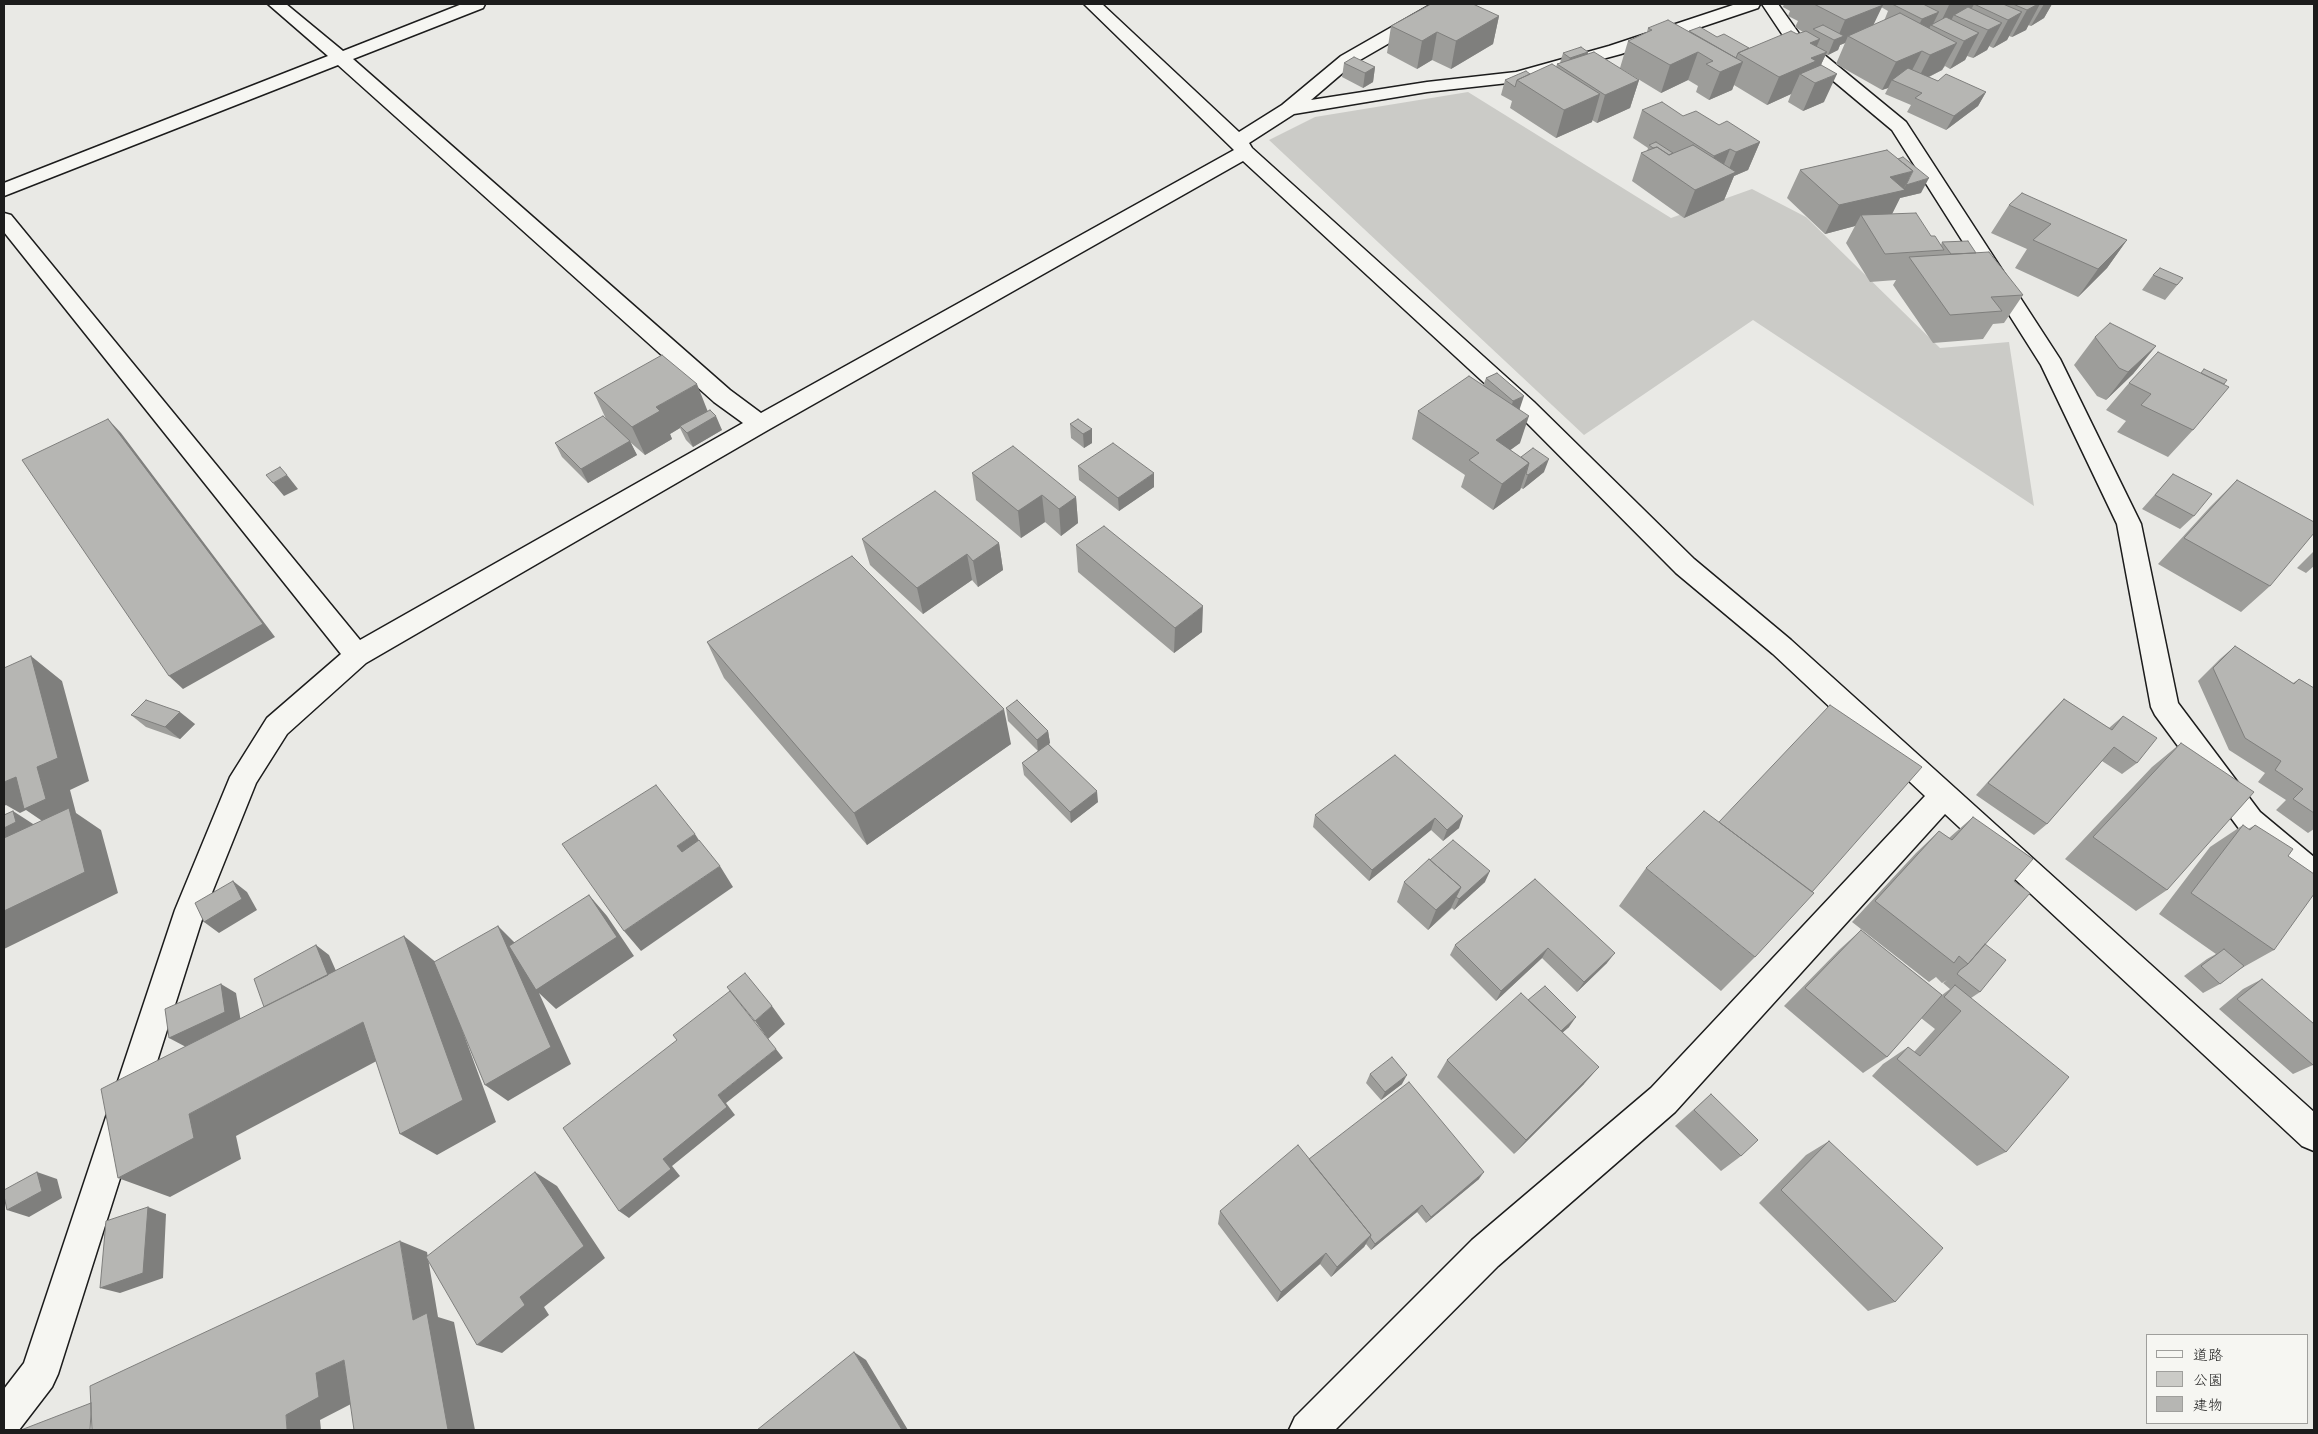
<!DOCTYPE html>
<html>
<head>
<meta charset="utf-8">
<style>
	body { margin:0 }
	#map { position:relative; width:2318px; height:1434px; overflow:hidden; background:#e9e9e5; font-family:"Shantell Sans","Klee One",sans-serif }
	canvas { display:block }
	.frame { position:absolute; inset:0; border:5px solid #1c1c1c; pointer-events:none }
	.legend { position:absolute; left:2146px; top:1334px; width:162px; height:90px; box-sizing:border-box; background:#f6f6f2; border:1px solid #9f9f9c; margin:0; padding:6px 9px; list-style:none; font-size:15px; color:#1c1c1c }
	.legend li { display:flex; align-items:center; gap:10px; height:25px }
	.legend b { width:25px; border:1px solid #9f9f9c }
</style>
</head>
<body>
<div id="map">
<canvas width="2318" height="1434"></canvas>
<div class="frame"></div>
<ul class="legend">
<li><b style="height:6px;background:#f6f6f2"></b>道路</li>
<li><b style="height:14px;background:#cbcbc7"></b>公園</li>
<li><b style="height:14px;background:#b6b6b3"></b>建物</li>
</ul>
</div>
<script>
const ctx = document.querySelector('canvas').getContext('2d');
ctx.lineJoin = 'round';
function paint(path, color) { ctx.fillStyle = color; ctx.fill(path, 'evenodd'); }
const poly = rows => new Path2D(rows.map(r => 'M' + r).join(''));
function trace(path, color, width, dash) { ctx.strokeStyle = color; ctx.lineWidth = width; ctx.lineCap = dash ? 'butt' : 'round'; ctx.setLineDash(dash || []); ctx.stroke(path); }
paint(poly([
	[1468,92,1671,218,1752,189,1806,217,1940,348,2009,342,2034,506,1753,320,1584,435,1269,140,1315,117]
]), '#cbcbc7');
const street = poly([
	[268,4,286,4,343,51,462,4,485,4,483,8,353,59,730,390,761,413,1234,150,1084,4,1102,4,1239,132,1282,105,1341,56,1432,4,1452,4,1450,8,1353,64,1311,100,1427,82,1516,72,1609,46,1736,4,1760,4,1758,8,1621,54,1517,82,1427,92,1294,114,1249,143,1252,148,1534,402,1694,559,1791,640,2314,1112,2314,1151,2302,1146,1945,814,1675,1112,1498,1266,1335,1430,1289,1430,1295,1417,1472,1240,1651,1088,1925,796,1773,654,1676,573,1518,414,1243,161,768,430,366,663,287,734,256,783,205,910,58,1374,52,1387,19,1430,4,1430,4,1389,24,1363,175,910,230,777,267,718,341,654,4,232,4,213,11,215,360,640,743,423,714,402,338,65,4,196,4,183,328,56,268,4],
	[1762,4,1778,4,1800,35,1906,122,2060,359,2141,524,2178,703,2260,812,2314,857,2314,888,2303,884,2240,830,2155,715,2151,707,2117,524,2041,365,1892,130,1788,43,1762,4]
]);
trace(street, '#1c1c1c', 3);
paint(street, '#f6f6f2');
paint(poly([
	[1784,4,2052,4,2044,18,2031,26,2028,25,2026,30,2012,37,2009,36,2007,40,1993,48,1989,46,1987,50,1973,58,1967,56,1965,60,1950,69,1945,66,1942,70,1929,77,1938,81,1986,92,1978,106,1946,130,1907,112,1911,105,1885,94,1888,88,1882,90,1836,64,1845,43,1840,45,1838,50,1828,55,1826,54,1821,65,1824,102,1803,111,1788,102,1791,94,1767,105,1734,85,1732,90,1709,100,1696,92,1698,86,1688,80,1661,93,1620,68,1628,41,1647,32,1648,28,1689,31,1717,37,1749,48,1803,32,1795,27,1798,21,1788,16,1790,11,1783,7],
	[1881,7,1888,11,1884,21,1873,25],
	[1499,16,1493,44,1451,69,1432,60,1417,69,1387,53,1391,26],
	[1588,52,1588,54,1639,80,1630,108,1597,123,1592,120,1592,122,1556,138,1510,108,1512,101,1501,95,1505,80,1556,67,1557,64,1560,63,1563,53],
	[1344,63,1375,67,1373,82,1363,88,1342,77],
	[1642,110,1683,116,1719,125,1760,142,1748,170,1734,176,1724,200,1684,218,1632,181,1641,153,1647,151,1648,148,1633,138],
	[1887,150,1921,193,1900,198,1892,214,1931,236,1941,245,1942,242,1976,253,2023,295,2004,323,1993,324,1983,339,1933,343,1893,285,1896,280,1870,282,1846,243,1855,226,1825,234,1787,198,1800,170],
	[2009,205,2127,240,2107,268,2078,297,2015,268,2027,249,1991,233],
	[2153,275,2183,278,2165,300,2142,290],
	[2095,337,2156,346,2133,374,2106,400,2097,396,2074,365],
	[1497,373,1520,410,1520,443,1510,450,1544,472,1523,489,1521,488,1520,490,1493,510,1461,487,1465,475,1412,439,1418,411,1483,386,1486,378],
	[2129,383,2224,384,2193,430,2168,457,2117,432,2126,421,2106,410],
	[594,393,708,411,722,430,693,447,686,440,680,428,670,434,672,439,645,455,630,442,637,455,588,483,562,457,555,443,606,419],
	[1070,424,1092,429,1092,443,1084,448,1071,438],
	[1078,466,1154,487,1119,511,1079,480],
	[972,473,1076,497,1078,523,1061,536,1045,522,1021,538,976,500],
	[2173,474,2194,516,2180,529,2142,509],
	[2237,480,2270,586,2241,612,2158,564,2210,507],
	[862,539,999,543,1003,570,978,587,972,580,923,614,870,565],
	[1076,545,1202,632,1174,653,1078,572],
	[2314,551,2314,566,2306,573,2297,568],
	[707,642,1011,744,867,845,724,678],
	[2235,646,2293,683,2299,679,2314,688,2314,829,2308,833,2276,810,2286,800,2258,782,2265,773,2229,750,2198,681,2220,659],
	[2064,699,2109,728,2123,716,2137,763,2122,774,2102,761,2047,824,2034,835,1976,795,2051,712],
	[1006,708,1048,731,1050,743,1049,744,1098,802,1071,823,1024,775,1022,763,1038,751,1008,721],
	[131,715,195,724,180,739,146,727],
	[2181,743,2167,890,2136,911,2065,859,2152,767],
	[1395,755,1459,828,1443,841,1431,830,1369,881,1313,827,1315,815],
	[1973,817,2014,881,1985,944,1980,992,1971,998,2006,1152,1977,1166,1872,1076,1883,1064,1908,1047,1914,1052,1935,1029,1921,1018,1887,1057,1863,1073,1784,1006,1839,950,1861,930,1942,995,1950,989,1943,983,1947,980,1942,983,1936,977,1929,982,1852,922,1916,853,1939,831,1949,838],
	[2243,825,2248,829,2255,825,2288,856,2274,950,2240,969,2220,984,2203,993,2184,976,2207,959,2216,954,2159,914,2210,847],
	[1646,868,1755,957,1721,991,1619,906],
	[1535,879,1607,963,1577,992,1542,958,1496,1001,1450,955,1455,945],
	[1404,882,1485,882,1454,910,1452,908,1428,930,1397,902],
	[2262,979,2313,1065,2293,1074,2219,1009,2243,989],
	[1528,1000,1569,1027,1562,1033,1584,1084,1514,1154,1437,1077,1447,1060],
	[1370,1074,1402,1084,1381,1100,1366,1083],
	[1711,1094,1741,1156,1721,1171,1675,1126],
	[1829,1141,1895,1302,1868,1311,1759,1203,1806,1155],
	[1309,1159,1479,1179,1426,1223,1417,1212,1371,1250,1366,1244,1364,1247,1331,1277,1320,1264,1277,1302,1218,1224,1220,1211]
]), '#9d9d9a');
paint(poly([
	[1952,4,1988,4,1974,4,1968,16,1954,15,1948,26,1938,28,1949,5],
	[2038,4,2040,4,2026,30,2012,37,2027,10],
	[2044,4,2052,4,2044,18,2031,26],
	[1883,5,1870,32,1848,36,1845,43,1840,45,1838,50,1828,55,1834,40,1837,39,1845,20],
	[1939,12,1932,26,1931,25,1923,40,1908,47,1922,19],
	[2022,12,2007,40,1993,48,2008,20],
	[1499,16,1493,44,1451,69,1456,41],
	[2002,23,1987,50,1973,58,1988,30],
	[1437,32,1432,60,1417,69,1422,41],
	[1979,33,1965,60,1950,69,1964,41],
	[1820,39,1809,64,1811,58,1827,52,1814,79,1800,74,1791,94,1767,105,1779,77,1810,43],
	[1957,43,1942,70,1916,83,1930,55],
	[1922,51,1908,78,1892,80,1888,88,1882,90,1896,62],
	[1588,52,1581,79,1566,70,1570,58],
	[1698,52,1688,80,1661,93,1670,65],
	[1743,62,1732,90,1709,100,1720,72],
	[1375,67,1373,82,1363,88,1365,73],
	[1837,74,1824,102,1803,111,1815,83],
	[1639,80,1630,108,1597,123,1605,95],
	[1986,92,1978,106,1946,130,1954,116],
	[1600,94,1592,122,1556,138,1564,110],
	[1760,142,1748,170,1734,176,1724,200,1684,218,1695,190,1726,176,1736,152],
	[1730,149,1719,177,1703,184,1714,156],
	[1913,171,1903,190,1906,185,1929,178,1921,193,1900,198,1890,218,1861,215,1855,226,1825,234,1839,205,1890,177],
	[2127,240,2107,268,2078,297,2098,269],
	[2156,346,2133,374,2106,400,2128,372],
	[697,384,708,412,680,426,680,428,670,434,672,439,645,455,632,427,656,407],
	[1524,396,1515,423,1504,429,1513,401],
	[716,416,722,430,693,447,687,433],
	[1529,416,1520,443,1487,467,1496,440],
	[108,419,121,433,275,637,183,689,169,676],
	[1092,429,1092,443,1084,448,1083,434],
	[630,441,637,455,588,483,581,469],
	[1549,459,1544,472,1523,489,1528,475],
	[1529,463,1520,490,1493,510,1502,484],
	[1154,473,1154,487,1119,511,1118,498],
	[287,475,298,489,284,496,273,483],
	[1042,495,1045,522,1021,538,1018,511],
	[1076,497,1078,523,1061,536,1059,509],
	[999,543,1003,570,978,587,973,561],
	[967,554,972,580,923,614,917,588],
	[1203,606,1202,632,1174,653,1175,628],
	[31,656,62,681,89,781,70,790,76,813,101,830,118,893,4,949,4,911,57,831,26,810,20,813,6,805,4,806,4,782,37,767],
	[1004,709,1011,744,867,845,854,813],
	[180,712,195,724,180,739,165,727],
	[1048,731,1050,743,1038,752,1037,740],
	[1097,791,1098,802,1071,823,1070,812],
	[13,811,47,833,4,838,4,828],
	[1463,816,1459,828,1443,841,1447,830],
	[1435,818,1431,830,1369,881,1372,870],
	[695,834,709,856,692,868,677,846],
	[720,866,733,887,641,951,624,931],
	[1490,871,1485,882,1454,910,1459,899],
	[233,881,247,892,257,910,219,933,204,922],
	[1461,887,1451,908,1428,930,1436,910],
	[589,895,607,916,634,956,556,1009,539,993,571,1064,508,1101,485,1085,498,926,518,946],
	[404,936,438,964,496,1122,437,1155,400,1134],
	[316,945,329,955,344,989,282,1024],
	[1548,948,1542,958,1496,1001,1501,991],
	[1615,953,1607,963,1577,992,1584,982],
	[221,984,236,993,241,1022,186,1047,169,1038],
	[772,1006,785,1024,768,1039,755,1021],
	[1576,1017,1569,1027,1548,1045,1555,1036],
	[363,1022,401,1048,236,1136,241,1159,170,1197,118,1178,189,1114],
	[776,1049,783,1058,726,1103,735,1115,672,1166,680,1176,629,1218,619,1211,663,1159,718,1095],
	[1599,1067,1584,1084,1514,1154,1526,1140],
	[1407,1075,1402,1084,1381,1100,1385,1092],
	[37,1172,57,1179,62,1198,29,1217,7,1210],
	[535,1172,557,1186,605,1258,544,1307,549,1315,502,1353,477,1345,520,1297],
	[1484,1172,1479,1179,1426,1223,1431,1217],
	[1422,1205,1417,1212,1371,1250,1375,1244],
	[148,1207,166,1214,163,1278,120,1293,100,1288],
	[1371,1235,1364,1247,1331,1277,1337,1267],
	[400,1241,427,1252,438,1317,454,1322,475,1430,448,1430,413,1320],
	[1326,1253,1320,1264,1277,1302,1281,1292],
	[854,1352,866,1360,908,1430,902,1430],
	[344,1360,351,1404,320,1420,321,1430,287,1430,286,1415,316,1373]
]), '#7f7f7d');
const building = poly([
	[1431,4,1473,4,1499,16,1456,41,1437,32,1422,41,1391,26,1431,4],
	[1814,4,1881,4,1883,5,1845,20,1814,4],
	[1892,4,1923,4,1939,12,1922,19,1892,4],
	[1974,4,2003,4,2022,12,2008,20,1974,4],
	[2013,4,2038,4,2027,10,2013,4],
	[1968,7,2002,23,1988,30,1954,15,1968,7],
	[1900,13,1957,43,1930,55,1922,51,1896,62,1848,36,1900,13],
	[1946,17,1979,33,1964,41,1931,25,1946,17],
	[1668,20,1743,62,1720,72,1706,64,1713,61,1698,52,1670,65,1628,41,1652,30,1648,28,1668,20],
	[1823,25,1844,36,1834,40,1813,29,1823,25],
	[1700,27,1717,37,1724,34,1749,48,1738,53,1736,58,1689,31,1700,27],
	[1791,31,1797,34,1806,31,1820,39,1810,43,1827,52,1811,58,1816,61,1779,77,1738,53,1791,31],
	[1581,47,1588,52,1570,58,1563,53,1581,47],
	[1594,52,1639,80,1605,95,1557,64,1594,52],
	[1354,57,1375,67,1365,73,1344,63,1354,57],
	[1552,64,1600,94,1564,110,1517,80,1552,64],
	[1821,65,1837,74,1815,83,1800,74,1821,65],
	[1908,68,1938,81,1946,74,1986,92,1954,116,1915,98,1922,93,1892,80,1908,68],
	[1526,71,1530,74,1517,80,1515,87,1505,80,1526,71],
	[1662,102,1683,116,1696,111,1719,125,1727,121,1760,142,1736,152,1730,149,1714,156,1642,110,1662,102],
	[1656,142,1673,153,1669,155,1657,147,1653,148,1649,145,1656,142],
	[1693,145,1736,172,1695,190,1641,153,1657,147,1669,155,1693,145],
	[1887,150,1913,171,1890,177,1905,190,1839,205,1800,170,1887,150],
	[1903,157,1929,178,1906,185,1913,171,1898,159,1903,157],
	[2022,193,2127,240,2098,269,2033,240,2051,224,2009,205,2022,193],
	[1916,213,1931,236,1935,236,1944,250,1885,254,1861,215,1916,213],
	[1968,241,1976,253,1951,254,1942,242,1968,241],
	[1989,252,2023,295,1991,297,2002,311,1950,315,1909,257,1989,252],
	[2160,268,2183,278,2177,285,2153,275,2160,268],
	[2110,323,2156,346,2128,372,2119,368,2095,337,2110,323],
	[2158,352,2229,387,2193,430,2141,405,2151,394,2129,383,2158,352],
	[662,355,697,384,656,407,660,411,632,427,594,393,662,355],
	[2204,369,2227,380,2224,384,2201,373,2204,369],
	[1497,373,1524,396,1513,401,1486,378,1497,373],
	[1469,376,1529,416,1496,440,1529,463,1502,484,1469,460,1479,453,1418,411,1469,376],
	[710,410,716,416,687,433,680,426,710,410],
	[603,416,630,441,581,469,555,443,603,416],
	[108,419,263,624,169,676,22,460,108,419],
	[1078,419,1092,429,1083,434,1070,424,1078,419],
	[1113,443,1154,473,1118,498,1078,466,1113,443],
	[1013,446,1076,497,1059,509,1042,495,1018,511,972,473,1013,446],
	[1533,448,1549,459,1528,475,1526,474,1529,463,1521,457,1533,448],
	[280,467,287,475,273,483,266,475,280,467],
	[2173,474,2212,494,2194,516,2155,495,2173,474],
	[2237,480,2314,522,2314,533,2270,586,2184,538,2237,480],
	[935,491,999,543,973,561,967,554,917,588,862,539,935,491],
	[1104,526,1203,606,1175,628,1076,545,1104,526],
	[852,556,1004,709,854,813,707,642,852,556],
	[2235,646,2294,684,2299,679,2314,688,2314,813,2293,799,2303,789,2275,770,2281,761,2245,738,2213,668,2235,646],
	[31,656,58,758,37,767,46,799,24,809,16,777,4,782,4,668,31,656],
	[2064,699,2112,730,2123,716,2157,738,2137,763,2114,747,2047,824,1988,783,2064,699],
	[146,700,180,712,165,727,131,715,146,700],
	[1017,700,1048,731,1037,740,1006,708,1017,700],
	[1830,705,1922,767,1812,892,1719,822,1830,705],
	[2181,743,2254,792,2167,890,2093,837,2181,743],
	[1048,744,1097,791,1070,812,1022,763,1048,744],
	[1395,755,1463,816,1447,830,1435,818,1372,870,1315,815,1395,755],
	[656,785,695,834,677,846,682,852,699,840,720,866,624,931,562,844,656,785],
	[69,808,85,872,4,911,4,838,69,808],
	[13,811,16,822,4,828,4,815,13,811],
	[1704,811,1814,893,1755,957,1646,868,1704,811],
	[1973,817,2033,859,2014,881,2030,893,1968,964,1959,956,1954,963,1875,901,1939,831,1952,840,1973,817],
	[2243,825,2250,830,2255,825,2293,849,2288,856,2314,874,2314,894,2274,950,2191,893,2243,825],
	[1453,840,1490,871,1459,899,1456,897,1461,887,1430,860,1453,840],
	[1429,859,1461,887,1436,910,1404,882,1429,859],
	[1535,879,1615,953,1584,982,1548,948,1501,991,1455,945,1535,879],
	[233,881,242,899,204,922,195,903,233,881],
	[589,895,617,937,536,990,509,946,589,895],
	[498,926,551,1047,485,1085,434,962,498,926],
	[1861,930,1942,995,1887,1057,1805,988,1861,930],
	[404,936,463,1100,400,1134,363,1022,189,1114,194,1138,118,1178,101,1089,404,936],
	[1985,944,2006,960,1980,992,1957,974,1960,970,1968,964,1985,944],
	[316,945,328,975,264,1007,254,979,316,945],
	[2224,949,2244,966,2220,984,2201,966,2224,949],
	[745,973,772,1006,755,1021,727,987,745,973],
	[2262,979,2314,1024,2314,1064,2313,1065,2237,999,2262,979],
	[221,984,225,1012,169,1038,165,1009,221,984],
	[1955,985,2069,1077,2006,1152,1897,1059,1908,1047,1920,1056,1961,1011,1944,997,1955,985],
	[1545,986,1576,1017,1561,1031,1528,1000,1545,986],
	[730,991,776,1049,718,1095,727,1107,663,1159,671,1169,619,1211,563,1128,677,1040,673,1035,730,991],
	[1521,993,1599,1067,1526,1140,1447,1060,1521,993],
	[1392,1057,1407,1075,1385,1092,1370,1074,1392,1057],
	[1409,1082,1484,1172,1431,1217,1422,1205,1375,1244,1370,1237,1371,1235,1309,1159,1409,1082],
	[1711,1094,1758,1140,1741,1156,1694,1110,1711,1094],
	[1829,1141,1943,1248,1895,1302,1781,1190,1829,1141],
	[1298,1145,1371,1235,1337,1267,1326,1253,1281,1292,1220,1211,1298,1145],
	[37,1172,42,1191,7,1210,4,1196,4,1190,37,1172],
	[535,1172,584,1246,520,1297,525,1305,477,1345,426,1257,535,1172],
	[148,1207,143,1273,100,1288,106,1221,148,1207],
	[400,1241,413,1320,427,1313,448,1430,354,1430,344,1360,316,1373,319,1397,286,1415,287,1430,92,1430,90,1386,400,1241],
	[854,1352,902,1430,757,1430,854,1352],
	[91,1403,91,1413,90,1430,21,1430,91,1403]
]);
paint(building, '#b6b6b3');
trace(building, '#7f7f7d', 1);
</script>
</body>
</html>
